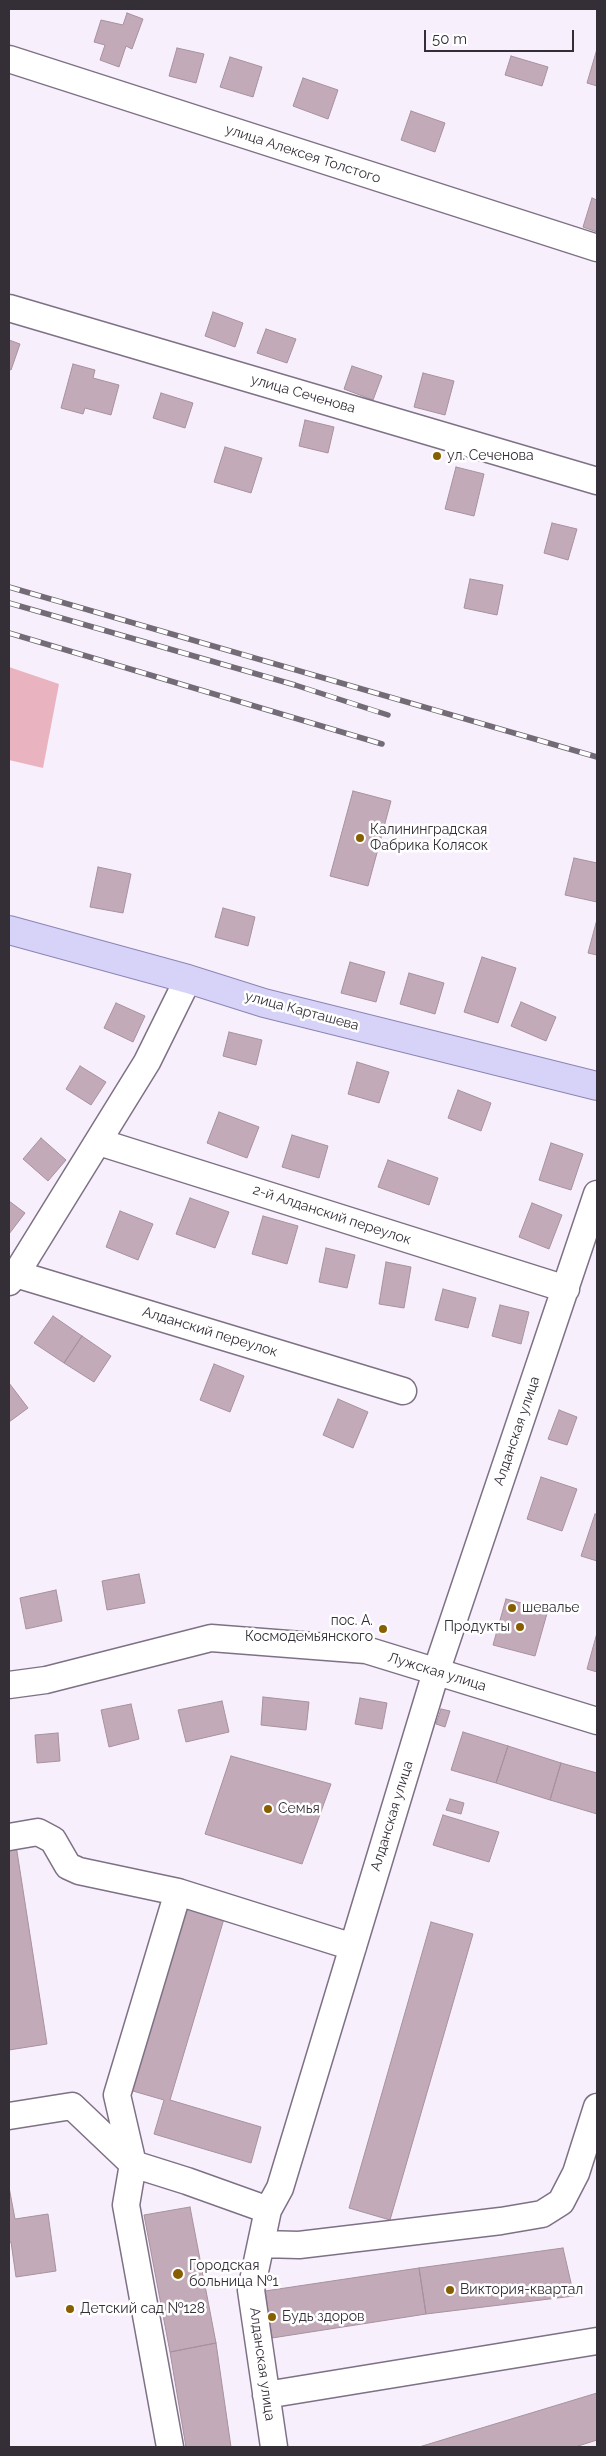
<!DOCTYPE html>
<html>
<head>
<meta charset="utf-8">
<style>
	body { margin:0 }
	#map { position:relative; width:606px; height:2456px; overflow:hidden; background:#f8effd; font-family:Raleway,sans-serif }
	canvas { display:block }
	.frame { position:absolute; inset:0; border:10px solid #342e37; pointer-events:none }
	.scale { position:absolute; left:424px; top:30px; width:150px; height:22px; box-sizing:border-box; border:2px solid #342e37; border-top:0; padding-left:6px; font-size:15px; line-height:18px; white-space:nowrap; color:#342e37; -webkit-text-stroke:4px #fff; paint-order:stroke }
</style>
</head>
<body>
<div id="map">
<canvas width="606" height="2456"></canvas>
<div class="frame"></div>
<div class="scale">50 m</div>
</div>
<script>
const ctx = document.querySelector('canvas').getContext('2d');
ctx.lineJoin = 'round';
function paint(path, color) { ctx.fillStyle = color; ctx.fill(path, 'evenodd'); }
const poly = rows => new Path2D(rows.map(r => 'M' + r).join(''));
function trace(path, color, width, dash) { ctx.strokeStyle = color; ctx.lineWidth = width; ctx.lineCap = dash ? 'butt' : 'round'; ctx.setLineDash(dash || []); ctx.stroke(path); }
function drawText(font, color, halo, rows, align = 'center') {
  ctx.font = font + ' Raleway,sans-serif'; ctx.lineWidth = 5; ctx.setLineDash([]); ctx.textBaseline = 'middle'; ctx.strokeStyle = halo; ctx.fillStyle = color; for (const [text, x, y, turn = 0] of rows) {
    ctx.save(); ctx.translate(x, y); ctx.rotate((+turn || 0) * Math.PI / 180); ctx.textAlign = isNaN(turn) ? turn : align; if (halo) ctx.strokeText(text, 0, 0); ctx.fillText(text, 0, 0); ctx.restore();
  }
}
paint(poly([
	[9,667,59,684,43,768,9,760]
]), '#e9b3bf');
const building = poly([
	[127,13,143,19,132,49,126,46,119,67,100,60,105,45,94,42,101,20,123,25,127,13],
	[177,48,204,54,196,83,169,76,177,48],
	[597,49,597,86,587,83,597,49],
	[511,56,548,67,542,86,505,75,511,56],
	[230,57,262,67,253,97,220,87,230,57],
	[303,78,338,90,328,119,293,106,303,78],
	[411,111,445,123,435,152,401,140,411,111],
	[592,198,597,200,597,232,583,227,592,198],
	[213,312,243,323,235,347,205,336,213,312],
	[266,329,296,339,287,363,257,353,266,329],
	[9,340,20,344,11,370,9,369,9,340],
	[73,364,95,370,93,378,119,385,111,415,85,408,83,414,61,408,73,364],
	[352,366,382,376,373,400,344,389,352,366],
	[423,373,454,381,445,415,414,407,423,373],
	[161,393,193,403,185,428,153,418,161,393],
	[305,420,334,427,328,453,299,446,305,420],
	[225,447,262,458,251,493,214,482,225,447],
	[456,467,484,474,474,516,445,509,456,467],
	[552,523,577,529,568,560,544,553,552,523],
	[470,579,503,585,497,615,464,608,470,579],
	[353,791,391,801,368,886,330,876,353,791],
	[574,858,597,863,597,902,565,895,574,858],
	[98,867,131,874,123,913,90,907,98,867],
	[223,908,255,917,248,946,215,937,223,908],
	[596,923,597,924,597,955,588,953,596,923],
	[482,957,516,968,498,1023,464,1012,482,957],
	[350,962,385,972,376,1002,341,993,350,962],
	[409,973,444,983,435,1014,400,1004,409,973],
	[521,1002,556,1017,546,1041,511,1026,521,1002],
	[116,1003,145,1016,133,1042,104,1028,116,1003],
	[229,1032,262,1040,256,1065,223,1056,229,1032],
	[357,1062,389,1072,379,1103,348,1094,357,1062],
	[80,1066,106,1082,91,1105,66,1089,80,1066],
	[458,1090,491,1103,481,1131,448,1118,458,1090],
	[219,1112,259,1127,247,1158,207,1143,219,1112],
	[292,1135,328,1146,319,1178,282,1167,292,1135],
	[41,1138,66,1160,48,1181,23,1159,41,1138],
	[551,1143,583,1154,571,1190,539,1180,551,1143],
	[388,1160,438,1178,429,1205,378,1187,388,1160],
	[190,1198,229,1212,215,1248,176,1234,190,1198],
	[9,1201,25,1213,9,1234,9,1201],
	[532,1203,562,1215,549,1249,519,1237,532,1203],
	[120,1211,153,1224,138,1260,106,1247,120,1211],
	[263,1216,298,1226,287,1264,252,1254,263,1216],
	[326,1248,355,1255,347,1288,319,1282,326,1248],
	[386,1262,411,1267,404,1308,379,1304,386,1262],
	[443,1289,476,1298,468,1328,435,1320,443,1289],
	[500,1305,529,1312,521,1344,492,1336,500,1305],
	[53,1316,82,1336,64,1363,34,1343,53,1316],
	[82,1336,111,1356,94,1382,64,1363,82,1336],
	[214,1364,244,1376,230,1412,200,1400,214,1364],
	[9,1383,28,1408,9,1422,9,1383],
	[338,1399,368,1412,353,1448,323,1435,338,1399],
	[559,1410,577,1417,567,1445,548,1439,559,1410],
	[541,1477,577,1489,562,1531,527,1519,541,1477],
	[595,1514,597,1515,597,1561,581,1556,595,1514],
	[139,1574,145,1603,107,1610,102,1581,139,1574],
	[56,1590,62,1621,26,1629,20,1598,56,1590],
	[506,1599,548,1610,535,1656,493,1645,506,1599],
	[597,1633,597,1672,587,1669,597,1633],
	[263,1697,309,1702,306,1730,261,1725,263,1697],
	[360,1698,387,1703,382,1729,355,1724,360,1698],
	[222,1701,229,1732,186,1742,178,1710,222,1701],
	[131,1704,139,1739,109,1747,101,1710,131,1704],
	[441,1709,450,1711,445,1727,436,1724,441,1709],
	[463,1732,508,1746,496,1783,451,1770,463,1732],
	[58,1733,60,1761,37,1763,35,1735,58,1733],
	[508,1746,561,1763,550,1800,496,1783,508,1746],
	[231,1756,331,1784,302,1864,205,1834,231,1756],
	[561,1763,597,1773,597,1814,550,1800,561,1763],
	[450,1799,464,1803,461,1814,446,1810,450,1799],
	[443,1815,499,1832,489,1862,433,1845,443,1815],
	[16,1845,47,2044,9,2050,9,1846,16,1845],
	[183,1899,226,1912,170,2100,261,2127,251,2163,154,2134,164,2100,126,2089,183,1899],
	[431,1922,473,1934,390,2220,349,2208,431,1922],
	[9,2187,15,2219,48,2214,56,2271,16,2277,11,2242,9,2243,9,2187],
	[190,2207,216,2343,170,2352,144,2215,190,2207],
	[563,2248,574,2296,426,2314,419,2268,563,2248],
	[419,2268,426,2314,272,2338,265,2291,419,2268],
	[216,2343,231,2447,186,2447,170,2352,216,2343],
	[597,2393,597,2440,575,2447,419,2447,597,2393]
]);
paint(building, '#c2aab9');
trace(building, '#a7919f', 1);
const minor = poly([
	[9,59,597,248],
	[9,308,597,481],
	[99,1142,566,1289],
	[16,1274,403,1391],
	[9,1282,16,1274,147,1062,188,979],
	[9,1685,46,1680,211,1638,366,1650,597,1721],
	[9,1837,38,1832,53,1840,68,1866,79,1871,178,1892],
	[9,2116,72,2106,133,2164],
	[133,2164,117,2095,178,1892,353,1947],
	[261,2244,299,2245,501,2221,542,2214,561,2202,576,2173,597,2107],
	[266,2395,597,2341],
	[170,2447,126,2205,133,2164,187,2181,268,2210],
	[274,2447,251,2290,268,2210,280,2188,436,1672,597,1194]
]);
const major = poly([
	[9,930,188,979,264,1003,597,1086]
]);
trace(minor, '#7e7185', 29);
trace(major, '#8c85b2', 30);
trace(minor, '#fff', 26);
trace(major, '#d6d2f8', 28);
const rail = poly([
	[9,587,597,757],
	[9,603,295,685,388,715],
	[9,633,382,744]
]);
trace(rail, '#736c76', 5.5);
trace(rail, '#fff', 4, [11]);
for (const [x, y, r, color] of [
	[437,456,5,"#885f00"],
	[360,838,5,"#885f00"],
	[512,1608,5,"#885f00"],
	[520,1627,5,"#885f00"],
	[383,1629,5,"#885f00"],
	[268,1809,5,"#885f00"],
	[178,2274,6,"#885f00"],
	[450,2290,5,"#885f00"],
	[70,2309,5,"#885f00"],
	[272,2317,5,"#885f00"]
]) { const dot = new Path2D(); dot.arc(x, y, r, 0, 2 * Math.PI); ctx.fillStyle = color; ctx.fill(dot); trace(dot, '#fff', 2); }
drawText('14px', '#342e37', '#fff', [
	["улица Алексея Толстого",303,154,18],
	["улица Сеченова",303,394,16],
	["улица Карташева",302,1011,15],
	["2-й Алданский переулок",332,1215,18],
	["Алданский переулок",210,1332,17],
	["Алданская улица",517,1431,-71],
	["Лужская улица",437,1672,17],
	["Алданская улица",392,1816,-73],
	["Алданская улица",262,2364,82]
]);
drawText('14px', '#342e37', '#fff', [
	["ул. Сеченова",447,456],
	["Калининградская",370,830],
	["Фабрика Колясок",370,846],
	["шевалье",522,1608],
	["пос. А.",373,1621,"right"],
	["Космодемьянского",373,1637,"right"],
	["Продукты",510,1627,"right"],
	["Семья",278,1809],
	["Городская",189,2266],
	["больница №1",189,2282],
	["Виктория-квартал",460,2290],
	["Детский сад №128",80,2309],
	["Будь здоров",282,2317]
], 'left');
</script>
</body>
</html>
